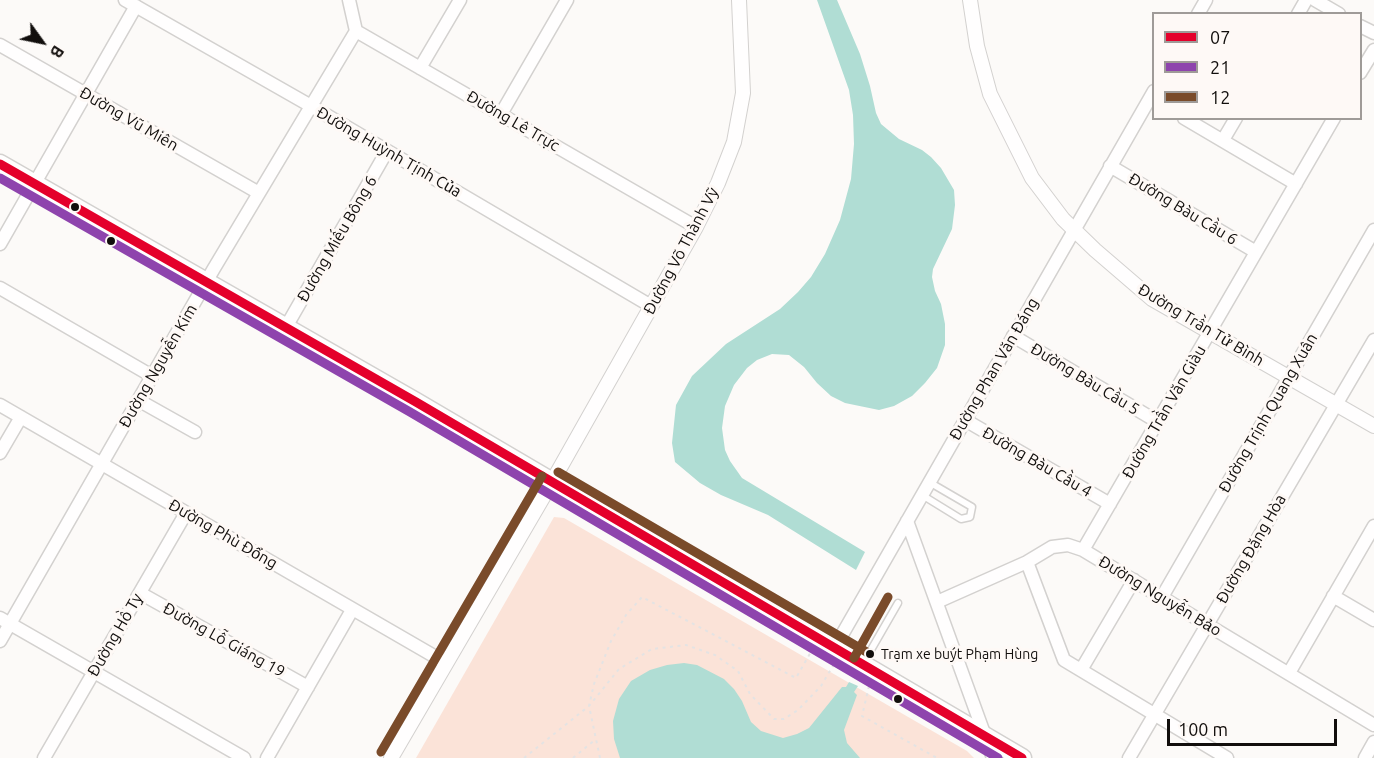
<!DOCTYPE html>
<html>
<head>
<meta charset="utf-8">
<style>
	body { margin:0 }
	#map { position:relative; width:1374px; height:758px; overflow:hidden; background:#fcfaf8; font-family:Ubuntu,sans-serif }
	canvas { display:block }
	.legend { position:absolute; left:1152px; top:12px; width:210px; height:108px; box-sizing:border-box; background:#fef9f6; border:2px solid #9f9b98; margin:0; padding:8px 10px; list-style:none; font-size:18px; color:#110e0c }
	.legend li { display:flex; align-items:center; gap:12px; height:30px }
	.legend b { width:30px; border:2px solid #9f9b98 }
	.north { position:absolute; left:12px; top:12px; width:60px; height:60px; -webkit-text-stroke:4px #fef9f6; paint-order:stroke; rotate:123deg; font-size:16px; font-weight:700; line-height:24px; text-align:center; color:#110e0c }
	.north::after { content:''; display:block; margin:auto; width:21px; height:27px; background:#110e0c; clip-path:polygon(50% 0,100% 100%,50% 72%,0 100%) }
	.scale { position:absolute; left:1167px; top:719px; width:170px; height:27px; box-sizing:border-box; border:3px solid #110e0c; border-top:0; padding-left:8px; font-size:18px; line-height:21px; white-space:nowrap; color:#110e0c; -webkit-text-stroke:4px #fef9f6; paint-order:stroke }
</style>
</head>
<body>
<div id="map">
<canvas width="1374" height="758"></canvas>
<ul class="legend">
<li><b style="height:8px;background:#e4002b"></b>07</li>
<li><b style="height:8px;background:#8e44ad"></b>21</li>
<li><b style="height:8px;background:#7a4b2a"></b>12</li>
</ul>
<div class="north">B</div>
<div class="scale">100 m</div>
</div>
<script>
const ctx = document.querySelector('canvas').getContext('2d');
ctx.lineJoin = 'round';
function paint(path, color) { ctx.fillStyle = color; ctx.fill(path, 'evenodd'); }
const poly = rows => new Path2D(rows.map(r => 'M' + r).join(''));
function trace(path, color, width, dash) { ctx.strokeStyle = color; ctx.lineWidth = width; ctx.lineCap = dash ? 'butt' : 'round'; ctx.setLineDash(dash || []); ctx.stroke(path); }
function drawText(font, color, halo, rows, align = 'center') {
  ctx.font = font + ' Ubuntu,sans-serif'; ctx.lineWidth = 6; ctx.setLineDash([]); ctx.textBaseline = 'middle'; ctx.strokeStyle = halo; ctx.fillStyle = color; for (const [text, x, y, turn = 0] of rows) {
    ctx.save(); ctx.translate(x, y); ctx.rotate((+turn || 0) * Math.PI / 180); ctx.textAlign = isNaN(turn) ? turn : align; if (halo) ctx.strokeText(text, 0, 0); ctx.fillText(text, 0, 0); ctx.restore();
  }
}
paint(poly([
	[554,517,564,518,967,751,974,758,416,758]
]), '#fbe3d8');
paint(poly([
	[817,0,837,0,860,54,870,86,876,113,881,124,899,139,922,150,931,157,941,168,954,190,955,205,952,229,933,269,932,277,935,291,941,304,945,324,945,345,937,368,925,383,912,396,894,406,879,410,845,403,831,396,817,383,804,367,789,355,772,354,757,360,747,368,734,385,725,406,722,428,725,450,730,461,742,478,865,552,856,570,768,515,721,495,700,483,675,462,672,443,676,405,692,376,726,344,780,309,798,292,811,277,825,254,840,220,851,179,854,144,853,115,849,90],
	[684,663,697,665,724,679,734,689,742,701,751,722,761,731,783,738,797,734,809,728,842,687,846,687,849,682,858,686,854,692,857,695,844,730,847,743,860,758,620,758,614,739,613,721,619,699,631,681,650,670,667,665]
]), '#b0ddd4');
const service = poly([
	[922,495,961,519,970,517,972,507,929,482],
	[864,662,898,603]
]);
const minor = poly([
	[125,0,311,106,651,306],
	[349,0,356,31,696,227],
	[1315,0,1339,14],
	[1198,14,1206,0],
	[1298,14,1306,0],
	[1360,26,1374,33],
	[0,45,259,193],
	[420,68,460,0],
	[1360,73,1374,50],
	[501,114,567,0],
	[1184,118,1296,184],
	[1223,140,1236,118],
	[1110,166,1256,252],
	[0,244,136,6],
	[0,288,152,376],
	[286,327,387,151],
	[1013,336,1158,422],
	[138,400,195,432],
	[0,405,446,663],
	[965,420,1110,504],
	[0,453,21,417],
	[907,521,993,758],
	[1083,550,1334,118],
	[1027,562,1064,660,1227,758],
	[140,593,308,687],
	[1333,596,1374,620],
	[1162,597,1374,230],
	[937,602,1027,562,1052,547,1068,545,1083,550,1374,725],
	[0,618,244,758],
	[0,641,213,270,356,31],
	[835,647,1154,91],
	[1081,670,1134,580],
	[1289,673,1374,526],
	[44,758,186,513],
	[267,758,352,610],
	[1129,758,1374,340],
	[1365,758,1374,742]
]);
const tertiary = poly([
	[970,0,977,46,990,94,1032,178,1063,219,1095,250,1152,299,1374,426],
	[391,758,552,482,696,227,718,183,734,142,743,93,739,0]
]);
const primary = poly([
	[0,164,416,402,1022,758]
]);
trace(service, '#d3d1cf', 9);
trace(minor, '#d3d1cf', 15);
trace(tertiary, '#d3d1cf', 16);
trace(primary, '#d3d1cf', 21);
trace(poly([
	[869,686,862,716,937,758],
	[524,758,589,706,594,684,611,641,626,615,642,597,796,678,812,650],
	[573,758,596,739],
	[600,758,589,706,619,669,652,649,686,645,715,655,738,671,750,694,774,719,784,719,798,710,821,686,834,664]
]), '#e4e3e3', 2, [3, 4.5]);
trace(service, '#fffefe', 6);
trace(minor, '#fffefe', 12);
trace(tertiary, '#fffefe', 14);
trace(primary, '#fffefe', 18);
trace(poly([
	[0,164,416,402,1022,758]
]), '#e4002b', 9);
trace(poly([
	[0,178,410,412,998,758]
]), '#8e44ad', 9);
trace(poly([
	[558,472,870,654],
	[854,658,888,597],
	[381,752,542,476]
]), '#7a4b2a', 9);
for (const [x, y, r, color] of [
	[75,207,5,"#110e0c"],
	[111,241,5,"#110e0c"],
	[870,654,5,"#110e0c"],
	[898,699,5,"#110e0c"]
]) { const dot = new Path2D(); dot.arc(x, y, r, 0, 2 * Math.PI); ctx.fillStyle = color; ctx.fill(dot); trace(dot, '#fef9f6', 2); }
drawText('14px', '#110e0c', '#fef9f6', [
	["Trạm xe buýt Phạm Hùng",881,654]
], 'left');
drawText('16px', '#110e0c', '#fef9f6', [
	["Đường Vũ Miên",129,119,30],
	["Đường Lê Trực",513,121,30],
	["Đường Huỳnh Tịnh Của",389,152,30],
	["Đường Bàu Cầu 6",1183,209,31],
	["Đường Miếu Bông 6",337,239,-60],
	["Đường Võ Thành Vỹ",681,251,-62],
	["Đường Trần Tử Bình",1201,325,31],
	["Đường Nguyễn Kim",158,366,-60],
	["Đường Phan Văn Đáng",994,369,-60],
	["Đường Bàu Cầu 5",1085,379,31],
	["Đường Trần Văn Giàu",1164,412,-60],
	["Đường Trịnh Quang Xuân",1268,413,-60],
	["Đường Bàu Cầu 4",1037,462,30],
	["Đường Phù Đổng",223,534,30],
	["Đường Đặng Hòa",1251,549,-60],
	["Đường Nguyễn Bảo",1160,596,31],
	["Đường Hồ Tỵ",115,635,-60],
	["Đường Lỗ Giáng 19",224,640,29]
]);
</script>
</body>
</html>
